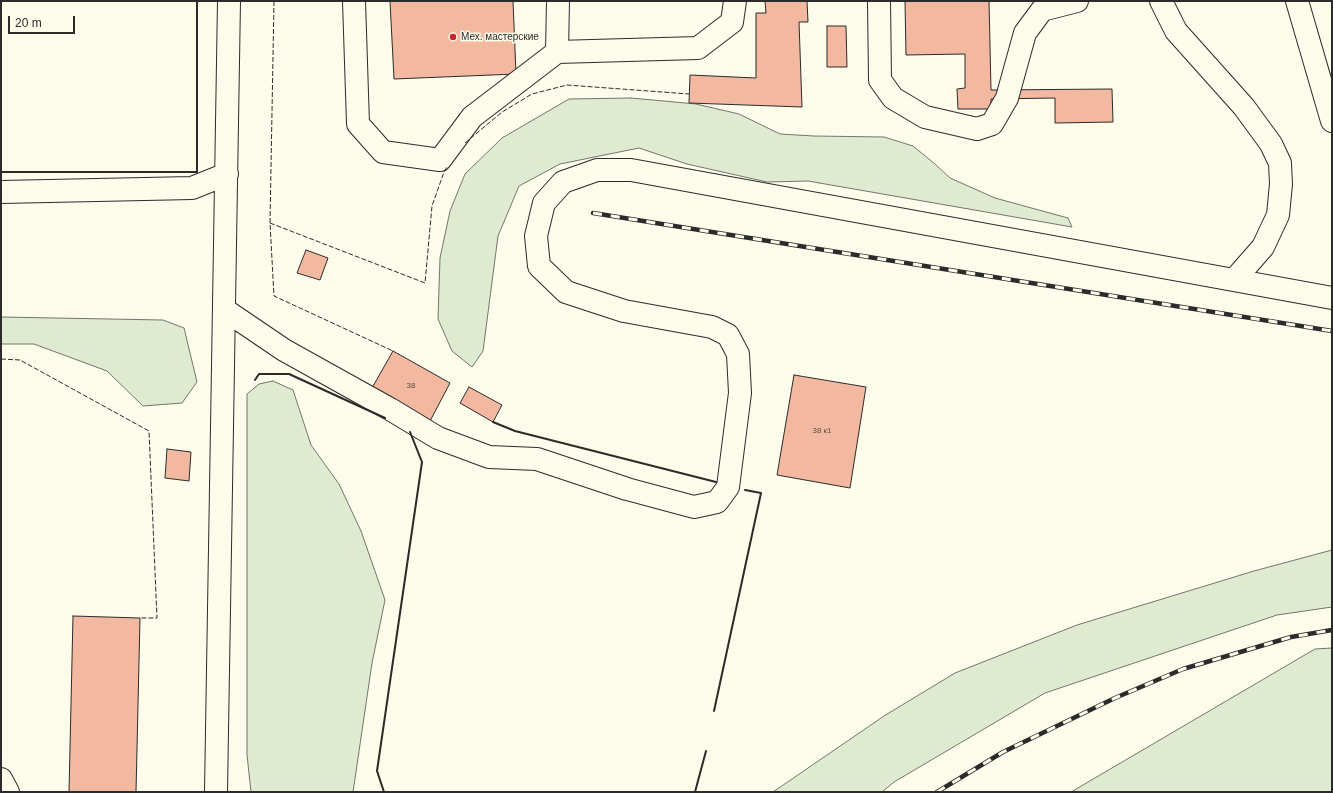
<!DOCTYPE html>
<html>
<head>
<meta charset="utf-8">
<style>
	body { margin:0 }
	#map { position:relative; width:1333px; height:793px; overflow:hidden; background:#fdfbea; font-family:Arial,sans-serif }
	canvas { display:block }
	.frame { position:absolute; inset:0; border:2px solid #2b2b2b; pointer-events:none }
	.scale { position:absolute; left:8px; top:16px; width:67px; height:18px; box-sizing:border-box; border:2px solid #2b2b2b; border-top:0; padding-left:5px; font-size:12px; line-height:14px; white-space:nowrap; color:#2b2b2b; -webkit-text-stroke:3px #fdfbea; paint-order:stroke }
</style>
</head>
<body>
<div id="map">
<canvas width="1333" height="793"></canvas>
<div class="frame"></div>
<div class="scale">20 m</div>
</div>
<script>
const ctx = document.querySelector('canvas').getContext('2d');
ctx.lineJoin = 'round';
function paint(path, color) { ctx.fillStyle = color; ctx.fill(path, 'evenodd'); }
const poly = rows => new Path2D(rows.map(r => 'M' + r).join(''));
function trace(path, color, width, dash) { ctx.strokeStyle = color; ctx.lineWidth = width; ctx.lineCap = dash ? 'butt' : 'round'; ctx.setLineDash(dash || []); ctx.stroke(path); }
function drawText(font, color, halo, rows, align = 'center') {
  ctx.font = font + ' Arial,sans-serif'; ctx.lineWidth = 3; ctx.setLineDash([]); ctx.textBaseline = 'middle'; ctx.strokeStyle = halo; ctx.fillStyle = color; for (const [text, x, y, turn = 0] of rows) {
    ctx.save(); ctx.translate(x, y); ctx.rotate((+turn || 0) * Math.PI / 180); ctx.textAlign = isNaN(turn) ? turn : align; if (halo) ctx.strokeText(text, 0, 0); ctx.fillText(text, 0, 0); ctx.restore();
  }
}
const green = poly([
	[631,98,696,104,739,114,780,134,814,136,884,137,913,146,935,164,950,178,995,198,1068,218,1072,227,808,181,767,182,687,164,639,148,560,164,519,186,498,236,483,351,472,367,452,351,438,319,440,258,450,211,465,174,502,138,569,99,631,98],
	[1,317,163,320,184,328,197,382,182,403,143,406,107,371,34,344,1,344,1,317],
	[273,381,293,390,311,445,339,484,361,531,385,600,372,663,353,792,251,792,247,755,247,394,259,384,273,381],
	[1332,550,1332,607,1277,615,1045,693,894,782,882,792,773,792,884,716,955,673,1077,625,1254,571,1332,550],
	[1332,648,1332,792,1071,792,1315,649,1332,648]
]);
paint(green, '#deebd1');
trace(green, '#74746e', 1);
const building = poly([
	[390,1,513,1,516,74,394,79,390,1],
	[765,1,807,1,808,22,799,22,802,107,689,103,690,75,756,78,756,13,766,13,765,1],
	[905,1,989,1,991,90,1112,89,1113,122,1055,123,1055,98,991,99,991,109,958,109,957,89,965,88,965,54,906,55,905,1],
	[827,26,846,26,847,67,827,67,827,26],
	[306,250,328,258,320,280,297,273,306,250],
	[393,351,450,383,430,421,372,388,393,351],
	[794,375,866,387,850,488,777,475,794,375],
	[469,387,502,405,493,422,460,403,469,387],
	[167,449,191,452,189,481,165,478,167,449],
	[73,616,140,618,136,792,69,792,73,616]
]);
paint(building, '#f2b8a0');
trace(building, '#2b2b2b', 1);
const minor = poly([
	[354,1,358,124,383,152,440,160,472,117,557,52,558,1],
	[879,1,880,80,893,98,925,117,977,129,992,124,1007,98,1025,33,1042,10,1077,1],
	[1161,1,1176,31,1244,107,1271,144,1280,163,1281,184,1278,215,1263,247,1234,280],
	[1297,1,1332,121],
	[557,52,698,48,732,22,735,1],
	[1,192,192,188,227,174],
	[225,310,284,350,390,409,438,438,489,457,537,459,627,489,694,507,717,502,728,487,740,393,738,354,728,335,712,327,624,311,566,292,539,266,536,236,544,203,563,182,597,170,631,170,1332,298],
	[1,779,8,792],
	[216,792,229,1]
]);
trace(minor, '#2b2b2b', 24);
trace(minor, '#fdfbea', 22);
const rail = poly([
	[593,213,1332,331],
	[937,792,1003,752,1115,698,1183,669,1291,637,1332,630]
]);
trace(rail, '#2b2b2b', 4.5);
trace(rail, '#fdfbea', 3, [9]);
trace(poly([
	[274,1,270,223,274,296,393,351],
	[465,143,502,112,532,94,567,85,689,94],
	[270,223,425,283,432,206,444,172,447,167],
	[1,359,20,360,149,431,157,618,140,618]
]), '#2b2b2b', 1, [5, 2]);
trace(poly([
	[1,172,197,172,197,1],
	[255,380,259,374,289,374,385,418],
	[493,422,515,431,716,482],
	[714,711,761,493,745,490],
	[384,792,377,771,422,462,410,432],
	[695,792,706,751]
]), '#2b2b2b', 2);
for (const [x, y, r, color] of [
	[453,37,4,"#c62828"]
]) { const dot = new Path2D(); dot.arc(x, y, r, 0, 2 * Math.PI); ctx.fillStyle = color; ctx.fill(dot); trace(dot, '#fdfbea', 1.5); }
drawText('8px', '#5d4e48', null, [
	["38",411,386],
	["38 к1",822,431]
]);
drawText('10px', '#2b2b2b', '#fdfbea', [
	["Мех. мастерские",461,37]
], 'left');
</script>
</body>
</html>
